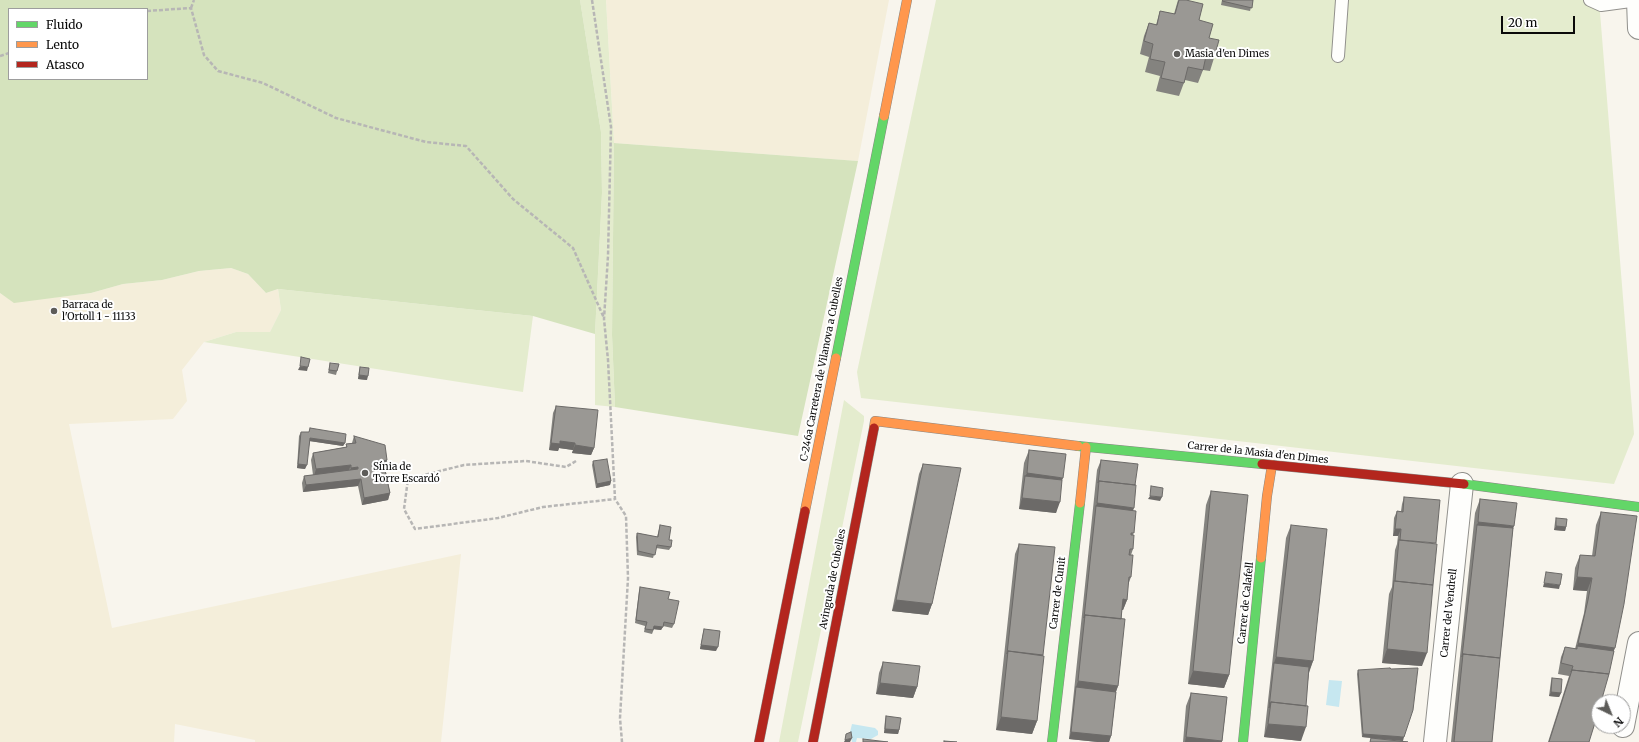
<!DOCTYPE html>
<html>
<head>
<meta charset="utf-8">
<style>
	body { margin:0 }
	#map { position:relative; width:1639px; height:742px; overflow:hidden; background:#f8f5ed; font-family:Merriweather,serif }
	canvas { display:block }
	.legend { position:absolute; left:8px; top:8px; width:140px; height:72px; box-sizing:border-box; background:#fff; border:1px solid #9d9d9d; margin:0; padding:5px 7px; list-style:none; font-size:12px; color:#0a0a0a }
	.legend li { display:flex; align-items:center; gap:8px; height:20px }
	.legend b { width:20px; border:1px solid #9d9d9d }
	.north { position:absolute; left:1591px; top:694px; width:40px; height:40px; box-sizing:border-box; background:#fff; border:1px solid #9d9d9d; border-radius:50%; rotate:137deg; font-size:11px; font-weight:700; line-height:16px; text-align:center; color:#0a0a0a }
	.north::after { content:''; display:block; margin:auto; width:14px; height:18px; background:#5d5c59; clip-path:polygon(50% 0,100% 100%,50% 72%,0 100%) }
	.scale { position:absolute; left:1501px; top:16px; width:74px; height:18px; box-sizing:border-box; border:2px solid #0a0a0a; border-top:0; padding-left:5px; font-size:12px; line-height:14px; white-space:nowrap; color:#0a0a0a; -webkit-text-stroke:3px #fff; paint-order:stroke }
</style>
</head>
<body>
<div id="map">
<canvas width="1639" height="742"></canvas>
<ul class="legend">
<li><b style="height:5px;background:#63d668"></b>Fluido</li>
<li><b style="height:5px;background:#ff974d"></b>Lento</li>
<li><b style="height:5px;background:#b3261e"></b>Atasco</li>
</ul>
<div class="north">N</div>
<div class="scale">20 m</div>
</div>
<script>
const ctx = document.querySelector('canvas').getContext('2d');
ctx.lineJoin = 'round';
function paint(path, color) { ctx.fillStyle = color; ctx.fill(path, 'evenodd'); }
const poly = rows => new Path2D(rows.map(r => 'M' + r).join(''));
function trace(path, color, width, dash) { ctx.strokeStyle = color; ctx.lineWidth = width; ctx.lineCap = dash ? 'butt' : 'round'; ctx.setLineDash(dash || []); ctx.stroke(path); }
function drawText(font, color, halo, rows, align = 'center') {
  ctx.font = font + ' Merriweather,serif'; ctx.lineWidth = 4; ctx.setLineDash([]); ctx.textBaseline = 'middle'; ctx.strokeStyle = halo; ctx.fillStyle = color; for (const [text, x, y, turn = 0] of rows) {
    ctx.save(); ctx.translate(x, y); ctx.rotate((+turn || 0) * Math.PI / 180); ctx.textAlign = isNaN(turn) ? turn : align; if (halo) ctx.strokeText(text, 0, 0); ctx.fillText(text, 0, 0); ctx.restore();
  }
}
paint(poly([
	[606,0,889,0,858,161,614,143],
	[231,268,248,274,266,293,278,289,281,310,270,332,236,332,204,342,182,370,187,401,173,419,69,424,112,628,461,554,441,742,255,742,255,740,175,724,174,742,0,742,0,293,14,302,91,293,123,284,162,280,199,271]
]), '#f4eeda');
paint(poly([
	[580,0,606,0,614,143,612,335,615,407,595,405,595,334,602,193,601,132],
	[936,0,1599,0,1634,434,1614,484,861,398,857,372],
	[278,289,533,316,523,392,204,342,236,332,270,332,281,310],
	[844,400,864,416,864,421,798,742,779,742]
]), '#e4ecce');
paint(poly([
	[0,0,580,0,601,132,602,193,595,334,533,316,278,289,266,293,248,274,231,268,199,271,162,280,123,284,91,293,14,303,0,293],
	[9,9,147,9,147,79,9,79],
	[614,143,858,161,798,436,615,407,612,335]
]), '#d5e3bd');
paint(poly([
	[1329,680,1342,681,1339,707,1326,705],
	[852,724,875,728,878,731,878,735,871,739,857,738,856,742,852,742,850,732]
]), '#c6e7f0');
const lane = poly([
	[1590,0,1601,5,1638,0],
	[1338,56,1342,0]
]);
const street = poly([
	[1638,0,1639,28],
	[1623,726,1639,643],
	[1435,742,1462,484]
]);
const fast = poly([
	[836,358,884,116],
	[1078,446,1262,464],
	[1464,484,1639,507],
	[1052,742,1080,503],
	[1243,742,1261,558]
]);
const slow = poly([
	[884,116,907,0],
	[874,428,875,421,1078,446],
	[1080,503,1086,447],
	[805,511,836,358],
	[1261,558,1267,496,1272,465]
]);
const jam = poly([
	[1262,464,1464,484],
	[759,742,805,511],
	[813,742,874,428]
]);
trace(lane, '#91908c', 14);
trace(street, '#91908c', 24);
trace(fast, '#888683', 10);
trace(slow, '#888683', 10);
trace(jam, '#888683', 10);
trace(poly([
	[592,0,611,127,608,256,604,319,608,360,615,499,626,516,628,578,620,718,622,742],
	[191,8,194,0],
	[147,11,191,8,204,55,218,71,263,83,336,118,426,142,466,146,513,199,573,248,604,318],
	[0,56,9,53],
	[576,461,566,467,526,461,464,465,408,479,404,509,415,529,498,518,543,507,615,499]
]), '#b7b6b5', 2.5, [4, 2]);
trace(lane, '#fefefc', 12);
trace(street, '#fefefc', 22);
trace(fast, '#63d668', 9);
trace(slow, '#ff974d', 9);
trace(jam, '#b3261e', 9);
paint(poly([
	[1178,0,1199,20,1209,38,1214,58,1210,71,1203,70,1198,83,1185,80,1179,96,1156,91,1160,76,1145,72,1149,57,1140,54,1144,36,1149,23,1156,25,1160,11,1174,14],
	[1222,0,1253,0,1250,11,1221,5],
	[330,363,337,371,336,375,328,373],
	[360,367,367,380,358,379,359,371],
	[556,406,594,448,591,455,572,453,573,450,559,448,558,451,549,450,553,413],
	[310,428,345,443,343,446,310,441,305,469,297,468,299,436,301,432,309,432],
	[354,436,387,460,385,467,390,493,388,500,362,505,358,486,303,492,302,483,304,476,313,475,311,460,313,453,346,447,346,444,352,443],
	[1029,450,1062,480,1056,513,1019,509,1024,463],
	[1101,460,1133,510,1133,549,1131,555,1131,577,1128,585,1127,600,1123,610,1122,610,1118,686,1116,692,1111,736,1109,742,1098,742,1069,739,1097,470],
	[593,461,611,481,610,485,596,488,592,465],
	[923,464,932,604,928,615,892,611,919,474],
	[1211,491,1229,675,1224,688,1188,684,1206,505],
	[1404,497,1422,666,1382,663,1389,594,1392,587,1395,550,1397,544,1398,536,1393,536,1394,518,1397,511,1401,511,1402,504],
	[1480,499,1513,528,1500,658,1492,742,1451,742,1475,513],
	[1601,512,1614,651,1589,742,1548,742,1569,676,1558,674,1561,657,1565,647,1575,649,1584,613,1587,591,1573,590,1575,568,1580,555,1592,556,1596,525],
	[1556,518,1566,527,1565,531,1554,530,1555,522],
	[660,525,669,540,671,547,669,550,656,548,653,558,637,555,636,537,637,533,657,537],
	[1291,525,1313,661,1309,673,1301,741,1264,737,1286,538],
	[1019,544,1043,655,1037,721,1032,734,996,730,1015,554],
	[640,587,668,599,674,624,672,628,663,626,661,630,654,629,652,634,644,632,645,626,635,623,639,591],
	[704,629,716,651,700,649,703,633],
	[883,662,917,687,913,698,876,694,879,673],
	[1358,670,1403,741,1374,738,1408,742,1370,742,1371,738,1362,737,1357,674],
	[1552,678,1561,693,1559,697,1549,696,1551,681],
	[1191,693,1227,697,1222,742,1183,742,1186,706],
	[886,716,899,730,898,734,884,733,885,720]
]), '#84837f');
paint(poly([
	[300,366,308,367,307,371,298,370],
	[359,375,368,376,367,380,358,379],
	[310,438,345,443,343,446,309,441],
	[560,441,575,443,573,450,559,448,558,451,549,450,551,443],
	[575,445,594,448,591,455,572,453],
	[387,460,385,467,383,461],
	[298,464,307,465,305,469,297,468],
	[351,465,348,472,314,476,316,469],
	[358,467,355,474,349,475,351,468],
	[1027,473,1063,478,1058,491,1025,477],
	[361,479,358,486,303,492,306,485],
	[611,481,610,485,596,488,597,484],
	[390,493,388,500,362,505,364,498],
	[1150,496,1162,497,1160,501,1148,499],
	[1022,498,1060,502,1056,513,1019,509],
	[1097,503,1134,508,1129,521,1096,506],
	[1478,522,1514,526,1510,539,1477,525],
	[1556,526,1566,527,1565,531,1554,530],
	[1395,529,1401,529,1398,536,1393,536],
	[1577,577,1592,578,1587,591,1573,590],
	[1544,583,1560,585,1559,589,1543,587],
	[1123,599,1127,600,1123,610,1119,610],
	[896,600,932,604,928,615,892,611],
	[654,626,663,627,661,630,652,629],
	[1578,643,1615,648,1610,661,1577,649],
	[701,645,718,647,716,651,700,649],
	[1387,649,1427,653,1422,666,1382,663],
	[1276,657,1313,661,1308,674,1274,663],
	[1193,671,1229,675,1224,688,1188,684],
	[1078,681,1118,686,1113,699,1076,687],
	[880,683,917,687,913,698,876,694],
	[1551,692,1561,693,1559,697,1549,696],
	[1001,717,1037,721,1032,734,996,730],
	[1268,724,1306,727,1301,741,1264,737],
	[885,729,899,730,898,734,884,733],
	[1071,732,1111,736,1109,742,1098,742,1069,739],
	[1363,734,1404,737,1403,741,1362,737],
	[1186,737,1222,741,1222,742,1185,742],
	[852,738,850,742,844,742,845,740]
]), '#6c6a68');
const building = poly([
	[1179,0,1186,0,1203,4,1199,20,1213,24,1209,38,1219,40,1214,58,1206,56,1203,70,1188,67,1184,83,1161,78,1165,62,1150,59,1153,44,1144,41,1149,23,1157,25,1160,11,1175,14,1179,0],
	[1223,0,1253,0,1252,8,1222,1,1223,0],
	[301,357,310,359,308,367,300,366,301,357],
	[330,363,339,364,337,371,329,370,330,363],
	[360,367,369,368,368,376,359,375,360,367],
	[556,406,598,410,594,448,575,445,575,443,560,441,560,444,551,443,556,406],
	[310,428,346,434,345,443,310,438,307,465,298,464,301,432,309,432,310,428],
	[354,436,385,445,387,460,383,461,390,493,364,498,361,479,306,485,304,476,358,469,358,467,351,468,351,465,316,469,313,453,347,447,346,444,356,443,354,436],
	[1029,450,1066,454,1063,478,1027,473,1029,450],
	[607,459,611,481,597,484,593,461,607,459],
	[1101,460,1138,464,1135,485,1099,481,1098,483,1101,460],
	[923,464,961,468,932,604,896,600,923,464],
	[1025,476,1062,480,1060,502,1022,498,1025,476],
	[1099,481,1136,485,1134,508,1097,503,1099,481],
	[1151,486,1163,488,1162,497,1150,496,1151,486],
	[1211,491,1248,495,1229,675,1193,671,1211,491],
	[1404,497,1440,500,1436,543,1400,540,1401,529,1395,529,1397,511,1403,512,1404,497],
	[1480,499,1517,503,1514,526,1478,522,1480,499],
	[1096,506,1136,511,1134,533,1131,533,1131,535,1134,535,1133,549,1130,549,1129,555,1133,555,1131,577,1129,577,1127,600,1123,599,1121,619,1085,615,1084,618,1096,506],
	[1601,512,1637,516,1624,604,1615,648,1578,643,1588,600,1592,578,1577,577,1580,555,1595,556,1601,512],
	[1556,518,1567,519,1566,527,1556,526,1556,518],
	[660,525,671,527,669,540,672,540,671,547,657,545,655,555,638,551,637,533,658,537,660,525],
	[1291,525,1327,529,1313,661,1276,657,1291,525],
	[1477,525,1513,528,1500,658,1463,654,1462,657,1477,525],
	[1399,540,1437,544,1433,585,1395,581,1399,540],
	[1019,544,1055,547,1043,655,1008,651,1007,654,1019,544],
	[1546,572,1562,574,1560,585,1544,583,1546,572],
	[1394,581,1433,585,1427,653,1387,649,1394,581],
	[640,587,670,592,668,599,679,601,674,624,664,622,663,627,654,626,653,630,645,629,647,622,636,620,640,587],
	[1085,615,1125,619,1118,686,1078,681,1085,615],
	[704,629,720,631,718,647,701,645,704,629],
	[1577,646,1614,651,1609,674,1572,670,1571,672,1573,666,1561,663,1565,647,1577,649,1577,646],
	[1008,651,1044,656,1037,721,1001,717,1008,651],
	[1463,654,1500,658,1492,742,1454,742,1463,654],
	[883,662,920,666,917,687,880,683,883,662],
	[1274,663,1309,667,1306,706,1271,702,1269,708,1274,663],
	[1390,668,1391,669,1418,668,1413,710,1404,737,1363,734,1358,670,1390,668],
	[1572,670,1609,674,1601,702,1599,702,1599,709,1594,726,1589,742,1549,742,1572,670],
	[1552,678,1562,679,1561,693,1551,692,1552,678],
	[1076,687,1116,692,1111,736,1071,732,1076,687],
	[1191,693,1227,697,1222,741,1186,737,1191,693],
	[1271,702,1308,706,1306,727,1268,724,1271,702],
	[886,716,901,718,899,730,885,729,886,716],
	[851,732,852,738,845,740,846,734,851,732],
	[1371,738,1408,742,1370,742,1371,738],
	[863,739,888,742,863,742,863,739],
	[944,741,957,742,944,742,944,741]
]);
paint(building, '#9a9894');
trace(building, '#6c6a68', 1);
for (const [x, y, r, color] of [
	[1177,54,4,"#5d5c59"],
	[54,311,4,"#5d5c59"],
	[365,473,4,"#5d5c59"]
]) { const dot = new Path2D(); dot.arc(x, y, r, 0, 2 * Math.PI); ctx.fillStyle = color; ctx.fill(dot); trace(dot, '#fff', 1.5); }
drawText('10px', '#0a0a0a', '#fff', [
	["Masia d'en Dimes",1185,54],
	["Barraca de",62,305],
	["l'Ortoll 1 - 11133",62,317],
	["Sínia de",373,467],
	["Torre Escardó",373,479]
], 'left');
drawText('10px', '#0a0a0a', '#fff', [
	["C-246a Carretera de Vilanova a Cubelles",822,369,-79],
	["Carrer de la Masia d'en Dimes",1258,453,6],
	["Avinguda de Cubelles",833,579,-79],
	["Carrer de Cunit",1058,593,-83],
	["Carrer de Calafell",1246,603,-84],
	["Carrer del Vendrell",1449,613,-84]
]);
</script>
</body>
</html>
